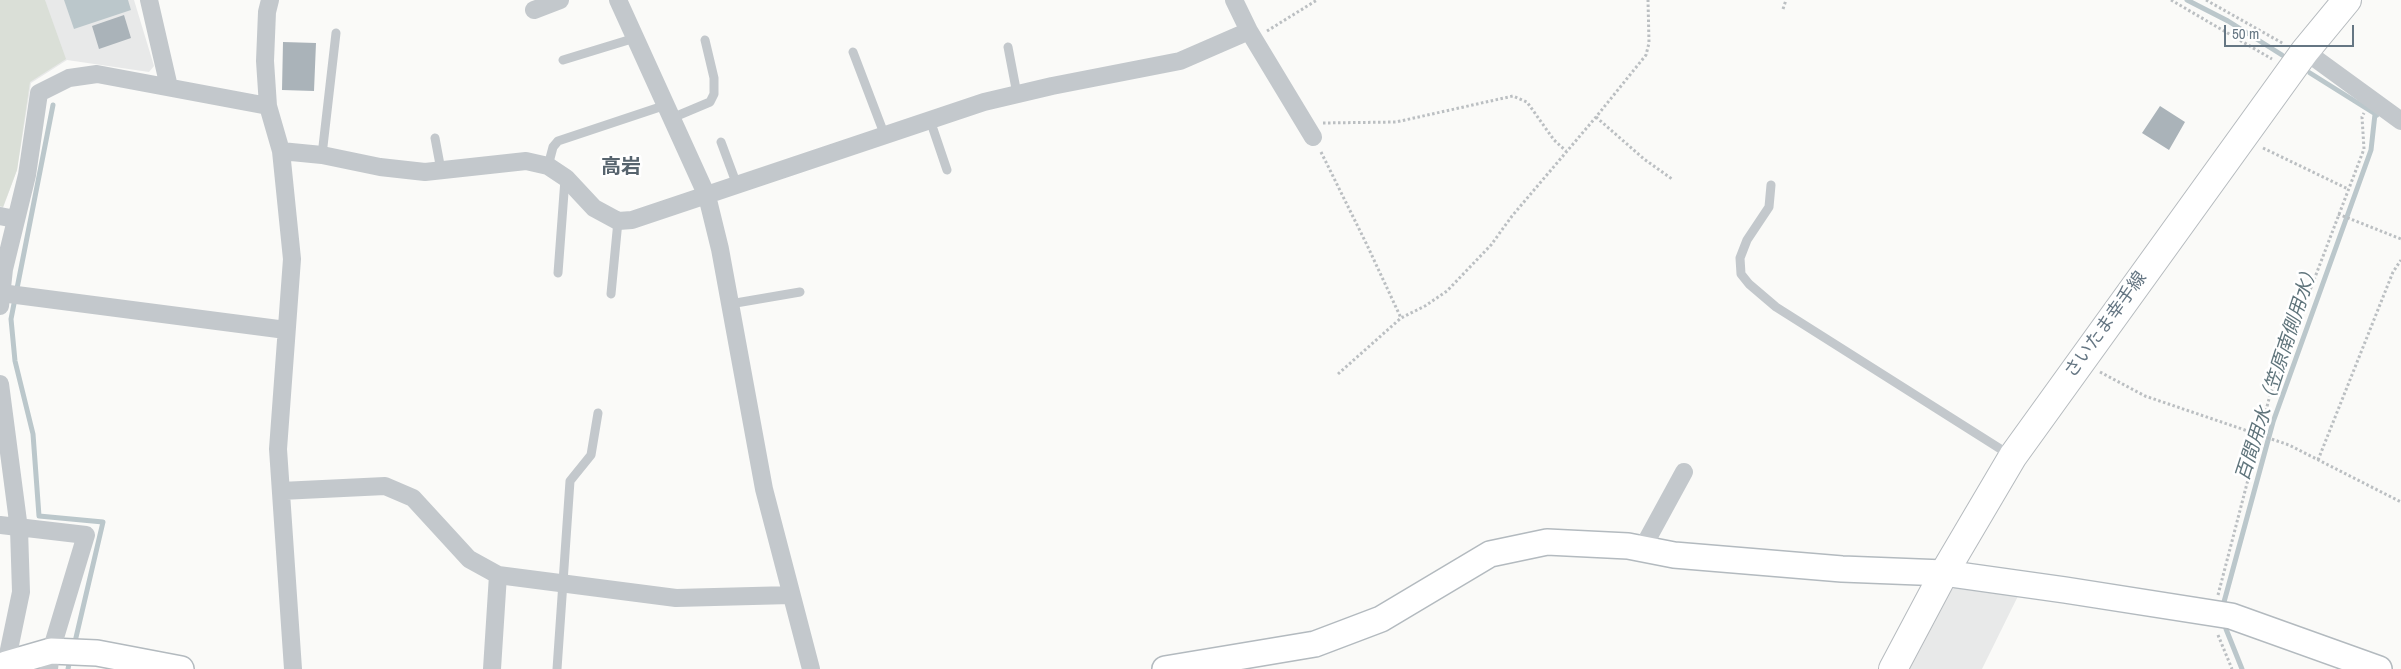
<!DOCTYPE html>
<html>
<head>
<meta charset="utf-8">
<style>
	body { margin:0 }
	#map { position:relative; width:2401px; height:669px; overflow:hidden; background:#fafaf8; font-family:"Archivo Narrow",sans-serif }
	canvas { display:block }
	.scale { position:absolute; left:2224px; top:25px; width:130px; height:22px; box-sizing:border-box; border:2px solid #657683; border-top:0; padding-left:6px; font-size:15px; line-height:18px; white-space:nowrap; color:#657683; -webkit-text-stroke:4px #fff; paint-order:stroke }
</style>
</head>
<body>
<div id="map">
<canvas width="2401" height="669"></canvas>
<div class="scale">50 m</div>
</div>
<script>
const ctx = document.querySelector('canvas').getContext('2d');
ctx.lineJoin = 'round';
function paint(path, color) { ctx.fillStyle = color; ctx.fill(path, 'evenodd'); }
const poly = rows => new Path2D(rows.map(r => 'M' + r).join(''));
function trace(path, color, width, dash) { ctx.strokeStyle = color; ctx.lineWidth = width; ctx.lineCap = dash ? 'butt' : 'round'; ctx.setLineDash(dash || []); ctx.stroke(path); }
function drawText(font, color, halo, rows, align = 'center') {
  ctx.font = font + ' "Archivo Narrow","Noto Sans JP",sans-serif'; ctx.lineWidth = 5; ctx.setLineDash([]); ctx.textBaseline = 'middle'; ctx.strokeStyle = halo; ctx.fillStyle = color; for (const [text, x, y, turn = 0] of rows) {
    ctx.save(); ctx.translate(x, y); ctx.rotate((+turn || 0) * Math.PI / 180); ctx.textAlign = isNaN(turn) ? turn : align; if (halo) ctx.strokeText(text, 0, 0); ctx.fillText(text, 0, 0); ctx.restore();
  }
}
paint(poly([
	[0,0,134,0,154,66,149,72,67,60,31,83,17,170,3,208,0,208],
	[1959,585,2019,594,1982,669,1903,669,1942,596]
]), '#e8e9e9');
paint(poly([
	[0,0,45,0,66,59,30,82,17,170,3,207,0,206]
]), '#dadfd7');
paint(poly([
	[64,0,128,0,131,10,74,29]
]), '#bbc7cb');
trace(poly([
	[2187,0,2228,21,2282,55],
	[2310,73,2377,115],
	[53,105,11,319,15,361,33,434,39,516,103,522,74,646],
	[2224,608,2224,602,2273,422,2371,150,2375,114],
	[2225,621,2226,629,2242,669],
	[68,669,70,659]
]), '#bbc7cb', 5);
paint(poly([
	[124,15,131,38,99,49,92,26],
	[283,42,316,43,314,91,282,90],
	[2160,106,2185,122,2169,150,2142,133]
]), '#aab3b9');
const secondary = poly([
	[0,669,6,664,51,651,97,653,181,669],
	[1165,669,1315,644,1381,619,1490,554,1547,542,1628,546,1674,555,1842,569,1944,573,2065,590,2231,616,2379,669]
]);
const primary = poly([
	[1893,669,1944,573,2013,456,2305,51,2347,0]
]);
trace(secondary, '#b3babf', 28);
trace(primary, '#b5babe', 30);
trace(poly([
	[2171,0,2272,59],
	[2206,0,2284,44],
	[1783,9,1786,0],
	[1267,31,1317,0],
	[1596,117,1644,159,1672,179],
	[1323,123,1396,122,1513,96,1527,102,1554,140,1566,151],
	[2263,148,2348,189],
	[1321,152,1367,245,1401,318],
	[2338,214,2401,239],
	[2100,372,2145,396,2289,445,2401,502],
	[1338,374,1401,318,1425,306,1447,291,1491,245,1512,216,1596,117,1646,55,1649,43,1648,0],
	[2318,460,2393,272,2401,260],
	[2218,595,2270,395,2364,149,2362,117,2364,113],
	[2218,635,2232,669]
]), '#bbbfc2', 3, [2.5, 2.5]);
trace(poly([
	[1008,47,1017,94],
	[853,52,885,136],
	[563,60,635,38],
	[672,118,710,102,714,94,714,78,705,40],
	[930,120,947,170],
	[435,138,441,170],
	[721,142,737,185],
	[322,155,336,33],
	[548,166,553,147,558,141,666,105],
	[1771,185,1769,207,1747,240,1740,258,1741,274,1749,284,1776,307,2010,455],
	[558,273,565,179],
	[611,294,618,221],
	[730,304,800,292],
	[557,669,570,481,591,455,598,413]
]), '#c3c8cc', 9);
trace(poly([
	[149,0,169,87],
	[270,0,267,12,265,61,268,106,281,151,292,259,278,449,293,669],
	[618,0,707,196,720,249,764,489,811,669],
	[1234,0,1249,31,1313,137],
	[534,10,560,0],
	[2305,51,2401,121],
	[281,151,322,155,380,167,425,172,526,161,548,166,566,178,594,208,618,221,632,220,984,102,1052,86,1180,61,1249,31],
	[0,216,15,219],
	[1,293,286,330],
	[0,306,4,269,27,175,39,93,69,78,97,74,268,106],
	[0,384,19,529,21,592,6,664],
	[281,491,385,486,413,498,469,559,498,575,676,598,791,595],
	[0,525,86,535,51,651,49,669],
	[1642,549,1684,472],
	[492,669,498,575]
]), '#c3c8cc', 18);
trace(secondary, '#fff', 25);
trace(primary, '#fff', 28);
drawText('18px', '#657683', '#fff', [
	["さいたま幸手線",2106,325,-54]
]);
drawText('italic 19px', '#60757c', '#fff', [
	["百間用水（笠原南側用水）",2278,372,-72]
]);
drawText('bold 20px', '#57646e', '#fff', [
	["高岩",621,168]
]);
</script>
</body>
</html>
